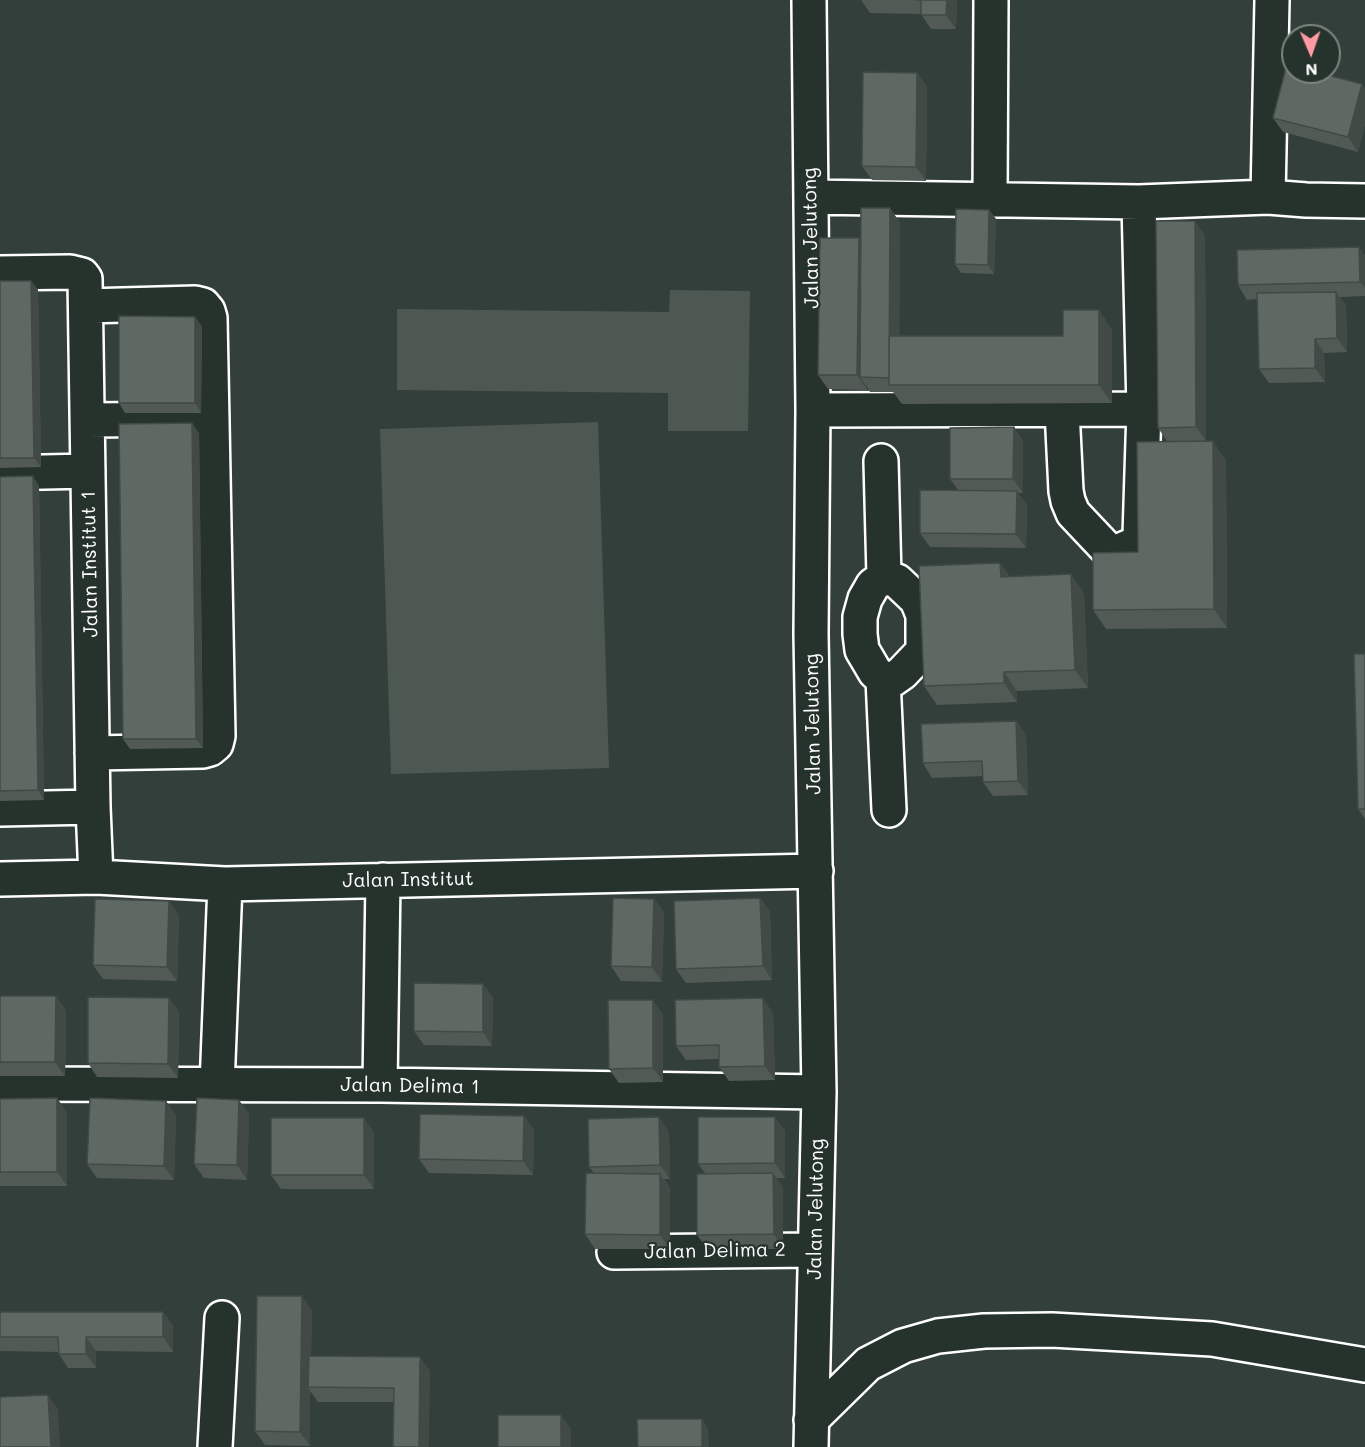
<!DOCTYPE html>
<html>
<head>
<meta charset="utf-8">
<style>
	body { margin:0 }
	#map { position:relative; width:1365px; height:1447px; overflow:hidden; background:#333f3a; font-family:Mali,sans-serif }
	canvas { display:block }
	.north { position:absolute; left:1281px; top:24px; width:60px; height:60px; box-sizing:border-box; background:#26332d; border:2px solid #7d8581; border-radius:50%; rotate:178deg; font-size:16px; font-weight:700; line-height:24px; text-align:center; color:#fff }
	.north::after { content:''; display:block; margin:auto; width:21px; height:27px; background:#ff9aa2; clip-path:polygon(50% 0,100% 100%,50% 72%,0 100%) }
</style>
</head>
<body>
<div id="map">
<canvas width="1365" height="1447"></canvas>
<div class="north">N</div>
</div>
<script>
const ctx = document.querySelector('canvas').getContext('2d');
ctx.lineJoin = 'round';
function paint(path, color) { ctx.fillStyle = color; ctx.fill(path, 'evenodd'); }
const poly = rows => new Path2D(rows.map(r => 'M' + r).join(''));
function trace(path, color, width, dash) { ctx.strokeStyle = color; ctx.lineWidth = width; ctx.lineCap = dash ? 'butt' : 'round'; ctx.setLineDash(dash || []); ctx.stroke(path); }
function drawText(font, color, halo, rows, align = 'center') {
  ctx.font = font + ' Mali,sans-serif'; ctx.lineWidth = 4.5; ctx.setLineDash([]); ctx.textBaseline = 'middle'; ctx.strokeStyle = halo; ctx.fillStyle = color; for (const [text, x, y, turn = 0] of rows) {
    ctx.save(); ctx.translate(x, y); ctx.rotate((+turn || 0) * Math.PI / 180); ctx.textAlign = isNaN(turn) ? turn : align; if (halo) ctx.strokeText(text, 0, 0); ctx.fillText(text, 0, 0); ctx.restore();
  }
}
paint(poly([
	[670,290,750,291,748,431,668,431,668,393,397,390,397,309,669,312],
	[598,422,609,768,391,774,380,429]
]), '#4d5853');
const minor = poly([
	[809,0,813,410,811,634,819,1092,811,1447],
	[811,197,1139,202,1268,197,1306,200,1365,201],
	[1268,197,1272,0],
	[990,200,991,0],
	[0,273,70,272,82,275,85,279,93,807,96,877],
	[86,306,195,303,203,305,208,311,210,318,218,736,216,744,210,749,203,751,92,753],
	[813,410,1144,409],
	[1062,410,1066,491,1068,501,1073,513,1107,549,1113,551,1119,551,1137,543,1140,536,1144,409,1139,202],
	[88,420,212,419],
	[881,461,884,577,873,585,865,599,860,617,860,634,862,650,868,660,875,672,883,679,889,810],
	[0,473,88,471],
	[883,679,892,680,902,673,923,651,923,615,917,600,897,581,884,577],
	[0,809,93,807],
	[0,879,96,877,225,884,816,871],
	[0,1084,380,1085,819,1092],
	[380,1085,383,880],
	[217,1086,225,884],
	[614,1252,815,1250],
	[811,1420,868,1364,903,1346,938,1336,984,1331,1052,1330,1212,1339,1365,1365],
	[215,1447,222,1318]
]);
trace(minor, '#fff', 38);
trace(minor, '#26332d', 33);
paint(poly([
	[861,0,957,0,956,29,931,29,921,14,870,13],
	[917,73,927,87,926,181,872,180,862,166],
	[1365,89,1365,124,1358,152,1283,132,1273,118],
	[890,208,900,223,899,336,1063,336,1112,329,1112,403,902,404,893,392,870,392,867,387,867,390,828,389,818,375,861,241],
	[989,210,996,219,994,274,961,273,955,264],
	[1205,235,1206,441,1226,460,1227,628,1106,629,1093,610,1138,552,1167,441,1158,428],
	[1365,255,1365,296,1340,297,1346,306,1347,352,1324,353,1325,382,1269,383,1259,369,1257,299,1247,300,1238,285],
	[0,281,31,281,38,290,41,467,0,468],
	[202,326,201,413,125,413,119,403],
	[1014,427,1023,442,1023,493,1018,493,1027,505,1026,548,930,547,920,533,958,490,950,479],
	[199,433,203,748,130,749,123,739],
	[0,477,39,486,44,800,0,801],
	[1000,563,1010,577,1084,593,1088,688,1017,691,1017,702,937,705,924,686],
	[1365,654,1365,819,1358,809],
	[1016,721,1026,735,1028,795,993,796,983,782,983,776,932,778,923,763],
	[760,898,770,912,772,980,686,983,676,969],
	[654,899,664,913,662,982,621,981,611,966],
	[179,915,177,981,103,979,93,965],
	[483,984,493,998,492,1046,424,1045,414,1031],
	[0,996,56,996,66,1011,65,1076,0,1076],
	[169,998,179,1012,178,1078,97,1077,88,1063],
	[773,1013,775,1080,729,1081,719,1067,719,1059,686,1060,676,1046],
	[663,1014,663,1082,619,1083,609,1069],
	[0,1099,67,1112,67,1186,0,1186],
	[249,1114,247,1180,204,1178,194,1164],
	[176,1115,174,1180,97,1178,87,1164],
	[524,1116,534,1130,533,1175,429,1173,419,1159],
	[775,1117,785,1131,785,1178,776,1178,783,1187,783,1249,707,1249,697,1235,705,1173,698,1164],
	[374,1132,374,1189,281,1189,271,1175],
	[669,1132,670,1179,664,1179,670,1188,670,1249,595,1249,585,1234,594,1173,589,1167],
	[302,1296,312,1311,311,1356,430,1371,394,1402,318,1402,310,1391,310,1446,265,1445,255,1431],
	[0,1312,163,1312,173,1326,173,1352,96,1351,96,1368,68,1368,59,1354,59,1352,0,1351]
]), '#525a56');
paint(poly([
	[947,0,957,0,956,29,946,15],
	[917,73,927,87,926,181,916,167],
	[1362,84,1365,89,1365,124,1358,152,1348,137],
	[890,208,900,223,899,385,889,378],
	[989,210,996,219,994,274,988,265],
	[1195,221,1205,235,1206,441,1196,427],
	[859,238,869,252,860,377,867,387,867,390,857,375],
	[1359,247,1365,255,1365,288,1360,282],
	[31,281,38,290,41,467,34,458],
	[1336,292,1346,306,1347,352,1337,338],
	[1099,310,1112,329,1112,403,1099,385],
	[195,317,202,326,201,413,195,403],
	[1315,339,1324,353,1325,382,1315,368],
	[192,423,199,433,203,748,196,739],
	[1014,427,1023,442,1023,493,1013,479],
	[1213,441,1226,460,1227,628,1214,609],
	[33,476,39,486,44,800,38,790],
	[1017,491,1027,505,1026,548,1016,534],
	[1000,563,1013,581,1001,577],
	[1071,574,1084,593,1088,688,1075,670],
	[1004,672,1017,691,1017,702,1004,683],
	[1016,721,1026,735,1028,795,1018,781],
	[760,898,770,912,772,980,763,966],
	[654,899,664,913,662,982,652,967],
	[169,901,179,915,177,981,167,967],
	[483,984,493,998,492,1046,483,1032],
	[56,996,66,1011,65,1076,55,1062],
	[169,998,179,1012,178,1078,168,1064],
	[763,998,773,1013,775,1080,765,1066],
	[653,1000,663,1014,663,1082,653,1068],
	[57,1098,67,1112,67,1186,57,1172],
	[239,1100,249,1114,247,1180,237,1165],
	[166,1101,176,1115,174,1180,164,1166],
	[524,1116,534,1130,533,1175,523,1161],
	[659,1117,669,1132,670,1179,660,1165],
	[775,1117,785,1131,785,1178,775,1163],
	[364,1118,374,1132,374,1189,364,1175],
	[773,1173,783,1187,783,1249,774,1234],
	[660,1174,670,1188,670,1249,660,1235],
	[302,1296,312,1311,310,1387,308,1387,310,1391,310,1446,300,1432],
	[163,1312,173,1326,173,1352,163,1337],
	[86,1337,96,1351,96,1368,86,1354],
	[420,1357,430,1371,429,1447,419,1447],
	[48,1395,58,1409,60,1447,51,1447],
	[561,1415,571,1429,571,1447,561,1447],
	[702,1419,708,1429,709,1447,702,1447]
]), '#424a46');
const building = poly([
	[915,0,947,0,946,15,921,15,921,0,915,0],
	[1287,64,1293,66,1293,72,1316,72,1362,84,1348,137,1273,118,1287,64],
	[863,72,917,73,916,167,862,166,863,72],
	[861,208,890,208,889,378,860,377,861,208],
	[956,209,989,210,988,265,955,264,956,209],
	[1156,221,1195,221,1196,427,1158,428,1156,221],
	[820,238,859,238,857,375,818,375,820,238],
	[1359,247,1360,282,1238,285,1237,250,1359,247],
	[0,281,31,281,34,458,0,458,0,281],
	[1336,292,1337,338,1315,339,1315,368,1259,369,1257,293,1336,292],
	[1063,310,1099,310,1099,385,889,385,889,336,1063,336,1063,310],
	[119,316,195,317,195,403,119,403,119,316],
	[192,423,196,739,123,739,119,424,192,423],
	[1014,427,1013,479,950,479,950,428,1014,427],
	[1213,441,1214,609,1093,610,1093,553,1138,552,1137,442,1213,441],
	[33,476,38,790,0,791,0,477,33,476],
	[920,490,1017,491,1016,534,920,533,920,490],
	[1000,563,1001,577,1071,574,1075,670,1004,672,1004,683,924,686,919,566,1000,563],
	[1354,654,1365,654,1365,809,1358,809,1354,654],
	[1016,721,1018,781,983,782,982,761,923,763,921,724,1016,721],
	[613,898,654,899,652,967,611,966,613,898],
	[760,898,763,966,676,969,674,901,760,898],
	[95,899,169,901,167,967,93,965,95,899],
	[414,983,483,984,483,1032,414,1031,414,983],
	[0,996,56,996,55,1062,0,1062,0,996],
	[88,997,169,998,168,1064,88,1063,88,997],
	[763,998,765,1066,719,1067,719,1045,676,1046,675,1000,763,998],
	[608,1000,653,1000,653,1068,609,1069,608,1000],
	[57,1098,57,1172,0,1172,0,1099,57,1098],
	[90,1098,166,1101,164,1166,87,1164,90,1098],
	[197,1098,239,1100,237,1165,194,1164,197,1098],
	[420,1114,524,1116,523,1161,419,1159,420,1114],
	[659,1117,660,1165,589,1167,588,1119,659,1117],
	[698,1117,775,1117,775,1163,698,1164,698,1117],
	[271,1118,364,1118,364,1175,271,1175,271,1118],
	[586,1173,660,1174,660,1235,585,1234,586,1173],
	[773,1173,774,1234,697,1235,697,1174,773,1173],
	[257,1296,302,1296,300,1432,255,1431,257,1296],
	[0,1312,163,1312,163,1337,86,1337,86,1354,59,1354,58,1337,0,1337,0,1312],
	[309,1356,420,1357,419,1447,393,1447,394,1388,308,1387,309,1356],
	[48,1395,51,1447,0,1447,0,1397,48,1395],
	[498,1415,561,1415,561,1447,498,1447,498,1415],
	[637,1419,702,1419,702,1447,638,1447,637,1419]
]);
paint(building, '#5f6964');
trace(building, '#424a46', 1.5);
drawText('20px', '#fff', '#26332d', [
	["Jalan Jelutong",811,238,-91],
	["Jalan Institut 1",90,564,-91],
	["Jalan Jelutong",813,724,-91],
	["Jalan Institut",408,880,-1],
	["Jalan Delima 1",410,1086,1],
	["Jalan Jelutong",816,1209,-89],
	["Jalan Delima 2",715,1251,-1]
]);
</script>
</body>
</html>
